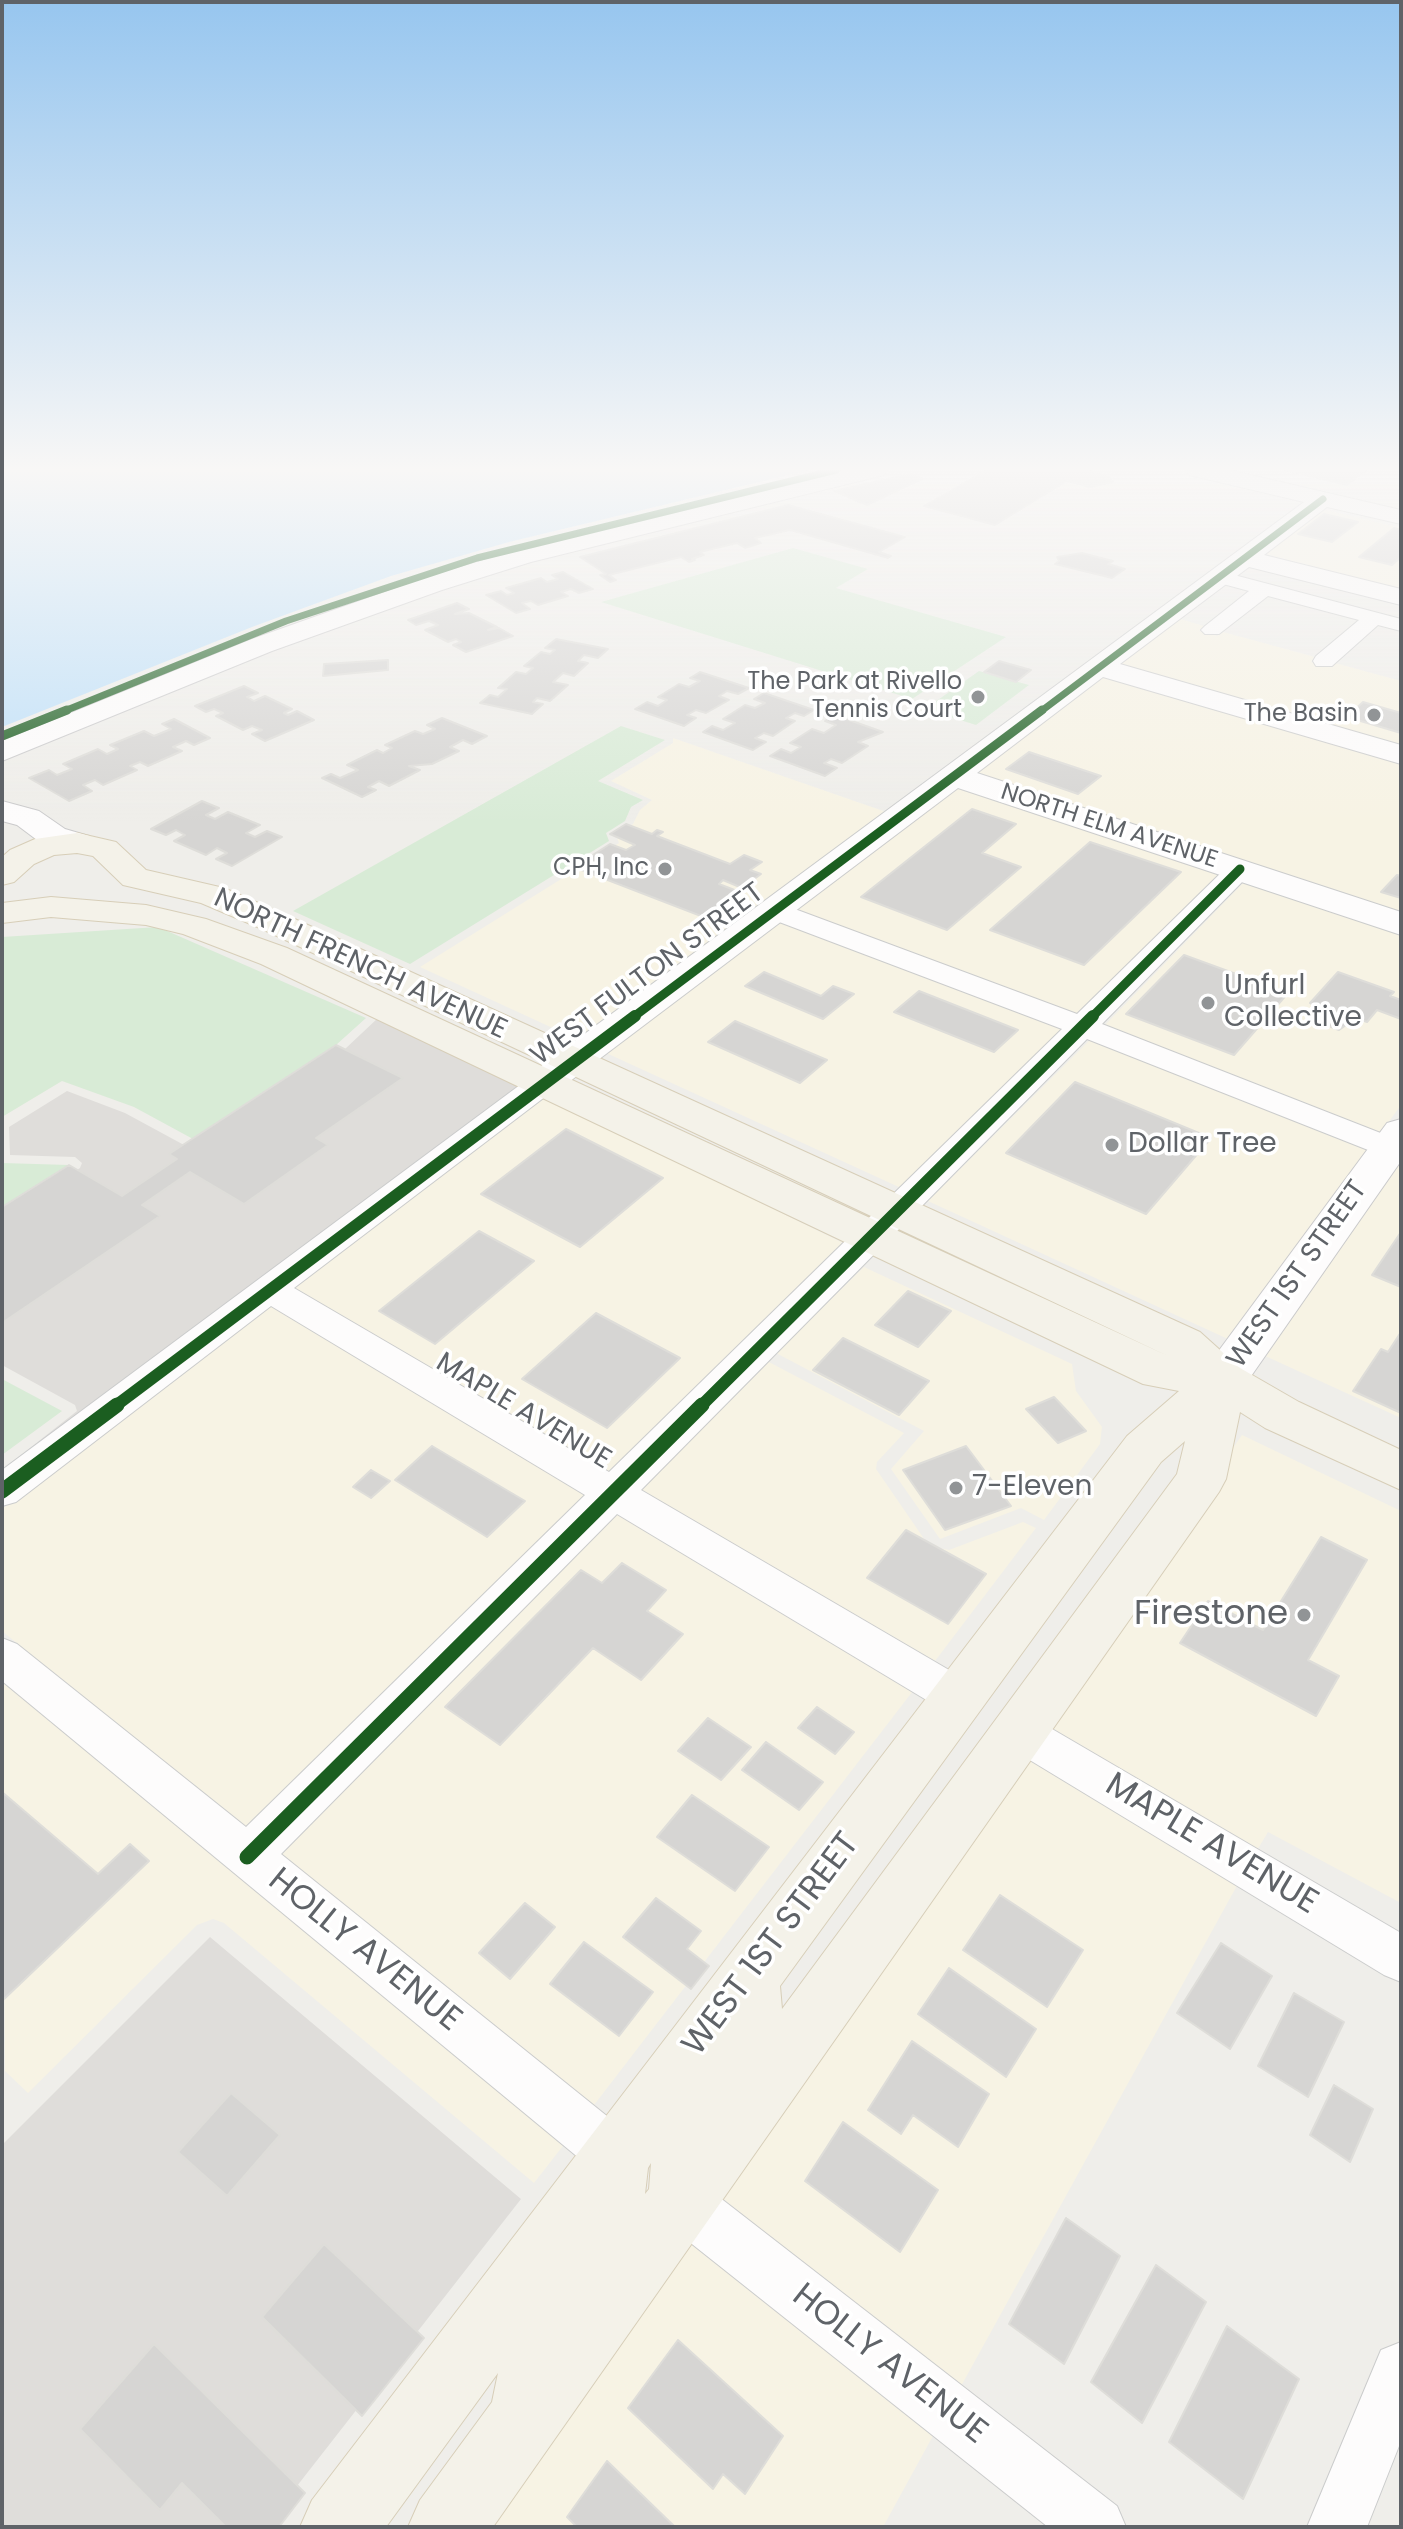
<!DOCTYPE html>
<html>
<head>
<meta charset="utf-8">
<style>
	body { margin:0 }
	#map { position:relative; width:1403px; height:2529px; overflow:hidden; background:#efeeea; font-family:Poppins,sans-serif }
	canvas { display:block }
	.frame { position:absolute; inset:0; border:4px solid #5f6368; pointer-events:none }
</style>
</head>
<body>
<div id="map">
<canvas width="1403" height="2529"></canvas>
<div class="frame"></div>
</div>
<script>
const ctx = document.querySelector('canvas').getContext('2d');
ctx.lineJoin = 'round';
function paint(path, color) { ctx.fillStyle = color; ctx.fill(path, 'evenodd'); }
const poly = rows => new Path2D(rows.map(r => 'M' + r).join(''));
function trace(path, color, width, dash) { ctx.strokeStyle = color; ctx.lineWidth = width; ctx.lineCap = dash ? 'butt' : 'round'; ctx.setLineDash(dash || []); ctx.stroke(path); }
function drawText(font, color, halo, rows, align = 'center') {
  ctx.font = font + ' Poppins,sans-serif'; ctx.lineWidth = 7; ctx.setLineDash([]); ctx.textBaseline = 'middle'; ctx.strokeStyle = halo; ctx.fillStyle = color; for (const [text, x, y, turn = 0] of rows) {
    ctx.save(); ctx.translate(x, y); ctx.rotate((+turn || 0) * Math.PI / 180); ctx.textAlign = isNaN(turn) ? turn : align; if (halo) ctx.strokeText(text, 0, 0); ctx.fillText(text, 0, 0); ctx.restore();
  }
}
paint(poly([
	[1322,509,1401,528,1401,590,1266,554],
	[1177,618,1204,626,1199,631,1217,636,1223,632,1315,657,1311,662,1330,667,1335,663,1401,681,1401,750,1113,667],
	[1104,673,1401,760,1401,917,969,776],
	[673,738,889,813,581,1041,420,967,619,843,616,835,633,824,640,810,652,800,611,781,673,743],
	[959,784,1224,870,1078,1016,792,910],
	[1248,878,1401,931,1401,1105,1379,1135,1104,1026],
	[779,920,1065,1028,901,1188,604,1052],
	[1092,1038,1369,1149,1230,1340,928,1201],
	[543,1097,845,1244,607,1473,293,1288],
	[1399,1161,1401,1162,1401,1418,1263,1355],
	[864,1267,1072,1364,1076,1391,1102,1427,1100,1444,1044,1520,1021,1508,940,1539,891,1469,924,1431,776,1353],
	[271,1305,586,1494,247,1830,2,1631,2,1509],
	[767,1361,904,1433,877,1462,876,1469,929,1546,949,1550,1023,1522,1036,1528,935,1661,637,1490],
	[1242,1435,1401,1511,1401,1903,1268,1832,1256,1852,1042,1724],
	[616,1511,916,1687,594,2105,278,1855],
	[2,1681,566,2142,534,2183,224,1923,213,1919,197,1925,28,2093,5,2071],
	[1023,1750,1239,1882,960,2388,712,2198],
	[685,2238,934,2434,883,2527,484,2527]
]), '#f7f3e4');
paint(poly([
	[378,1018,521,1086,2,1474,2,1470,77,1411,75,1405,2,1365,2,1218,80,1168,82,1163,75,1157,10,1155,9,1127,67,1091,125,1113,184,1145,199,1145,345,1049],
	[210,1937,521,2199,265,2527,2,2527,2,2145]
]), '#dfddda');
paint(poly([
	[793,548,868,569,836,588,1006,637,912,699,601,602],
	[979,671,1029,685,976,725,925,709],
	[621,726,665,740,598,781,643,800,631,807,625,821,606,833,609,841,410,964,293,911],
	[158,927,366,1018,336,1045,193,1139,134,1107,62,1081,2,1117,2,937],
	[2,1163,69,1165,2,1207],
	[2,1379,62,1411,2,1455]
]), '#d8ebd6');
paint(poly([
	[2,470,809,470,509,542,391,576,252,627,2,727]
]), '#bfe0f9');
const building = poly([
	[987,470,1085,470,1109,477,1113,482,1090,487,1067,481,995,525,924,506,987,470],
	[1285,470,1366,470,1347,485,1285,470],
	[911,474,922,479,867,505,834,491,911,474],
	[788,505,905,537,879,552,891,556,888,558,790,530,755,538,761,543,745,548,737,543,700,552,704,555,692,559,695,560,689,562,681,557,609,575,616,580,610,582,600,575,606,574,580,557,788,505],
	[1324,514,1358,522,1332,542,1298,534,1324,514],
	[1394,528,1401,530,1401,557,1392,565,1359,557,1394,528],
	[1082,553,1113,561,1108,564,1125,569,1112,578,1055,564,1059,561,1057,557,1082,553],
	[563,572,593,589,579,593,571,589,561,592,568,596,538,605,531,601,522,603,530,609,516,613,486,595,501,591,507,595,514,593,506,588,541,578,547,582,558,579,552,575,563,572],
	[457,603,469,609,455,614,469,613,497,627,488,630,499,628,513,636,466,652,453,645,461,642,456,639,448,642,425,630,438,625,429,621,416,625,408,620,457,603],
	[556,639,608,649,598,658,584,655,578,661,588,663,574,676,563,673,553,682,568,685,550,701,537,698,533,702,543,704,532,714,480,703,490,695,498,697,507,689,498,688,516,672,526,674,533,668,524,666,541,652,550,654,555,650,545,648,556,639],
	[388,660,388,670,323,676,324,664,388,660],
	[999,661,1031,670,1016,682,984,672,999,661],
	[700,672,749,688,738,694,727,691,719,696,729,700,706,713,696,710,687,715,696,718,684,726,635,709,647,702,658,706,667,700,658,697,679,684,689,687,700,681,690,678,700,672],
	[244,686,258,693,247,697,254,701,265,696,292,709,284,713,288,715,297,711,314,720,265,741,252,734,262,730,252,726,243,730,216,716,223,713,214,709,206,712,195,706,244,686],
	[764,693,814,710,804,716,795,713,786,718,795,721,773,736,764,733,755,738,766,742,753,750,703,732,712,726,723,730,735,723,723,719,745,705,755,708,765,703,754,699,764,693],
	[1363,702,1401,713,1401,733,1347,717,1363,702],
	[835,715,883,732,858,742,868,746,842,763,831,759,824,763,837,768,825,776,770,756,781,749,791,753,801,747,790,743,812,729,824,733,836,725,825,721,835,715],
	[442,718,487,736,472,744,463,740,450,747,459,751,432,764,409,766,420,770,389,786,379,781,368,787,376,790,362,797,322,778,331,774,340,778,358,770,347,765,377,750,383,753,392,748,385,745,415,731,423,734,435,729,427,725,442,718],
	[174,719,210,738,194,745,186,741,173,747,182,751,148,766,140,762,130,766,137,770,103,785,95,780,83,785,92,791,69,801,29,778,49,770,57,775,72,769,63,764,98,749,107,754,118,749,110,745,144,731,154,736,171,729,162,724,174,719],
	[1029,752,1101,776,1078,794,1006,769,1029,752],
	[202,801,219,808,206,815,215,819,228,812,260,825,246,833,255,837,267,831,282,837,232,866,216,859,227,853,217,848,206,855,174,841,185,835,176,830,166,835,151,829,202,801],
	[972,809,1016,824,982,853,1021,867,947,930,861,897,972,809],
	[626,824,652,834,657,830,663,832,657,836,730,864,744,855,762,862,750,870,761,874,742,888,723,880,719,884,737,891,727,899,734,901,721,911,713,908,701,916,574,867,610,844,626,850,635,845,610,834,626,824],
	[1090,842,1181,872,1084,965,990,930,1090,842],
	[1397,875,1401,876,1401,898,1381,892,1397,875],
	[1184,955,1288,993,1234,1055,1126,1014,1184,955],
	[764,972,821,996,833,986,854,994,823,1019,745,986,764,972],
	[1338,972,1394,992,1390,996,1401,1000,1401,1019,1377,1010,1367,1022,1356,1018,1339,1030,1323,1024,1330,1017,1310,1003,1338,972],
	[919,991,1018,1030,994,1052,894,1012,919,991],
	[735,1021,827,1060,800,1083,708,1042,735,1021],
	[336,1045,403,1078,316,1138,328,1145,244,1204,190,1172,142,1205,160,1216,2,1323,2,1207,69,1165,122,1196,177,1159,169,1154,336,1045],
	[1075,1082,1211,1138,1146,1214,1006,1153,1075,1082],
	[566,1129,663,1178,580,1247,481,1194,566,1129],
	[479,1231,534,1261,435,1344,379,1311,479,1231],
	[1401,1232,1401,1287,1372,1275,1401,1232],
	[908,1291,951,1311,918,1347,875,1325,908,1291],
	[596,1313,680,1358,607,1428,522,1379,596,1313],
	[1401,1332,1401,1413,1353,1391,1381,1349,1388,1352,1401,1332],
	[843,1338,929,1381,899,1415,813,1370,843,1338],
	[1054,1397,1086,1431,1058,1443,1026,1409,1054,1397],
	[432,1446,525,1501,487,1537,395,1480,432,1446],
	[966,1446,1011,1506,945,1530,903,1470,966,1446],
	[371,1470,390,1481,371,1498,353,1487,371,1470],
	[906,1530,986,1574,948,1624,867,1578,906,1530],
	[1321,1537,1367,1560,1308,1660,1339,1676,1316,1716,1180,1643,1208,1601,1263,1630,1321,1537],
	[622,1563,666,1590,647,1611,683,1634,641,1680,593,1648,500,1745,445,1707,581,1570,602,1583,622,1563],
	[817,1707,854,1732,835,1754,798,1728,817,1707],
	[708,1718,751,1747,721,1780,678,1751,708,1718],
	[766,1742,823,1782,799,1810,742,1770,766,1742],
	[2,1792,98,1874,130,1844,149,1861,2,2001,2,1792],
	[692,1795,769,1847,735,1891,657,1837,692,1795],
	[1000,1895,1083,1950,1047,2007,963,1950,1000,1895],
	[656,1898,701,1931,687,1949,709,1966,691,1989,623,1937,656,1898],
	[525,1903,555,1927,510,1979,479,1953,525,1903],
	[584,1942,653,1992,619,2036,550,1984,584,1942],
	[1221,1943,1272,1976,1230,2049,1177,2013,1221,1943],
	[949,1968,1036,2029,1006,2077,918,2014,949,1968],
	[1294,1993,1344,2022,1308,2097,1258,2066,1294,1993],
	[912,2041,989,2094,958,2147,913,2115,901,2134,868,2110,912,2041],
	[1334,2085,1373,2109,1350,2162,1310,2135,1334,2085],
	[231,2093,280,2135,227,2196,178,2152,231,2093],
	[843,2122,938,2190,900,2252,805,2181,843,2122],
	[1066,2218,1120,2256,1064,2364,1009,2324,1066,2218],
	[324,2244,424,2338,362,2416,262,2317,324,2244],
	[1156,2265,1206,2302,1142,2423,1091,2382,1156,2265],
	[1227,2326,1299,2379,1243,2499,1169,2442,1227,2326],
	[678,2340,783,2436,745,2494,723,2474,713,2489,628,2408,678,2340],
	[154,2344,305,2493,279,2527,226,2527,182,2483,160,2510,80,2429,154,2344],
	[607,2461,675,2527,577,2527,567,2517,607,2461]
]);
paint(building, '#d6d5d3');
trace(building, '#deddd9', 2);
const minor = poly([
	[1219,571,1401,619,1401,631,1378,625,1332,666,1316,666,1313,661,1316,656,1359,620,1268,596,1219,634,1205,634,1201,630,1205,626,1249,591,1212,581,1209,577,1219,571],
	[1240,861,1249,863,1253,869,1249,875,1102,1024,1401,1141,1401,1163,1087,1039,641,1490,973,1684,979,1697,973,1710,958,1715,943,1710,617,1514,281,1854,633,2137,641,2155,633,2173,615,2181,597,2173,2,1681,2,1638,17,1644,246,1827,585,1495,271,1306,16,1502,2,1506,2,1470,532,1076,543,1074,554,1076,558,1083,554,1090,294,1288,609,1472,1062,1029,766,917,762,911,766,905,784,905,1077,1014,1231,863,1240,861],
	[1020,1713,1035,1719,1401,1933,1401,1982,1384,1975,1005,1745,998,1732,1005,1719,1020,1713],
	[682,2176,701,2183,1117,2506,1126,2527,1048,2527,663,2221,656,2202,663,2183,682,2176],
	[1401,2342,1401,2441,1367,2527,1307,2527,1381,2350,1401,2342]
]);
const tertiary = poly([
	[1186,470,1229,470,1401,510,1401,524,1327,507,1264,555,1401,589,1401,605,1249,567,1120,664,1401,745,1401,764,1103,677,977,773,1401,912,1401,935,958,788,557,1091,543,1095,529,1091,523,1083,529,1075,1304,502,1189,475,1186,470]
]);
const secondary = poly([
	[846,470,887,470,884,475,531,562,442,590,272,651,2,761,2,741,252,639,424,578,513,551,846,470],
	[2,801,39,811,65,829,89,836,93,843,89,850,77,853,41,843,17,825,2,821,2,801],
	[1401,1119,1401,1161,1240,1392,1223,1397,1206,1392,1199,1380,1206,1368,1387,1123,1401,1119]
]);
const primary = poly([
	[77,833,116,842,146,870,224,888,286,915,1200,1332,1240,1368,1299,1402,1401,1450,1401,1490,1265,1428,1240,1412,1226,1479,1219,1492,493,2527,408,2527,420,2500,492,2402,498,2373,386,2527,300,2527,312,2500,1127,1436,1179,1391,1143,1384,261,964,183,934,146,925,51,917,2,923,2,903,51,897,146,905,206,919,287,948,1168,1356,262,929,201,903,123,885,93,856,77,853,54,855,34,864,14,882,2,885,2,857,10,850,35,839,77,833],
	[1185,1441,1177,1474,782,2009,780,1986,1161,1462,1185,1441],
	[651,2163,649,2189,645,2194,648,2168,651,2163]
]);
trace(minor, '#cbcccc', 2);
trace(tertiary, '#cbcccc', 2);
trace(secondary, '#cacacb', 2);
trace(primary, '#d7ceb8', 2);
paint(minor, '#fdfcfc');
paint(tertiary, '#fdfcfc');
paint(secondary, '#fdfcfc');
paint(primary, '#f4f2e9');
trace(poly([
	[62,712,286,621,477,558,836,470],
	[1040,712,1323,499]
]), '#1b5e20', 7);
trace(poly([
	[2,736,67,710],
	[632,1018,1042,710],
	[1091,1018,1240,869]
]), '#1b5e20', 9);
trace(poly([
	[114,1407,635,1016],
	[700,1407,1093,1016]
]), '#1b5e20', 12);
trace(poly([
	[2,1491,117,1405],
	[247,1857,702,1405]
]), '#1b5e20', 15);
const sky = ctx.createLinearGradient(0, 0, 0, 824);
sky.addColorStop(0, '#97c6ef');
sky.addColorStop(0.57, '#f8f7f6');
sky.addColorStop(1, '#f8f7f600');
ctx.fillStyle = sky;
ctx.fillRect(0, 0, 1403, 824);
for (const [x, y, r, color] of [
	[978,697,8,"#919496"],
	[1374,715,8,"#919496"],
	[665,869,8,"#919496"],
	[1208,1003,8,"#919496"],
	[1112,1145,8,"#919496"],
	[956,1488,8,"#919496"],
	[1304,1615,8,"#919496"]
]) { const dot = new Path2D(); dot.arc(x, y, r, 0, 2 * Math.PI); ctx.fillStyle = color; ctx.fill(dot); trace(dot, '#fff', 3); }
drawText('24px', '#5f6368', '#fff', [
	["The Park at Rivello",962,683],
	["Tennis Court",962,711],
	["The Basin",1358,715],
	["CPH, Inc",649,869]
], 'right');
drawText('24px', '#5f6368', '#fff', [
	["NORTH ELM AVENUE",1109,827,18]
]);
drawText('28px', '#5f6368', '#fff', [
	["NORTH FRENCH AVENUE",360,965,25],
	["WEST FULTON STREET",648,975,-37],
	["WEST 1ST STREET",1298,1275,-55],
	["MAPLE AVENUE",523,1412,31]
]);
drawText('28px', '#5f6368', '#fff', [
	["Unfurl",1224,987],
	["Collective",1224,1019],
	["Dollar Tree",1128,1145],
	["7-Eleven",972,1488]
], 'left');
drawText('34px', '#5f6368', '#fff', [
	["Firestone",1288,1615]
], 'right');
drawText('34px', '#5f6368', '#fff', [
	["MAPLE AVENUE",1211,1845,31],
	["WEST 1ST STREET",772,1945,-53],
	["HOLLY AVENUE",364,1951,39],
	["HOLLY AVENUE",889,2365,38]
]);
</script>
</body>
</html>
